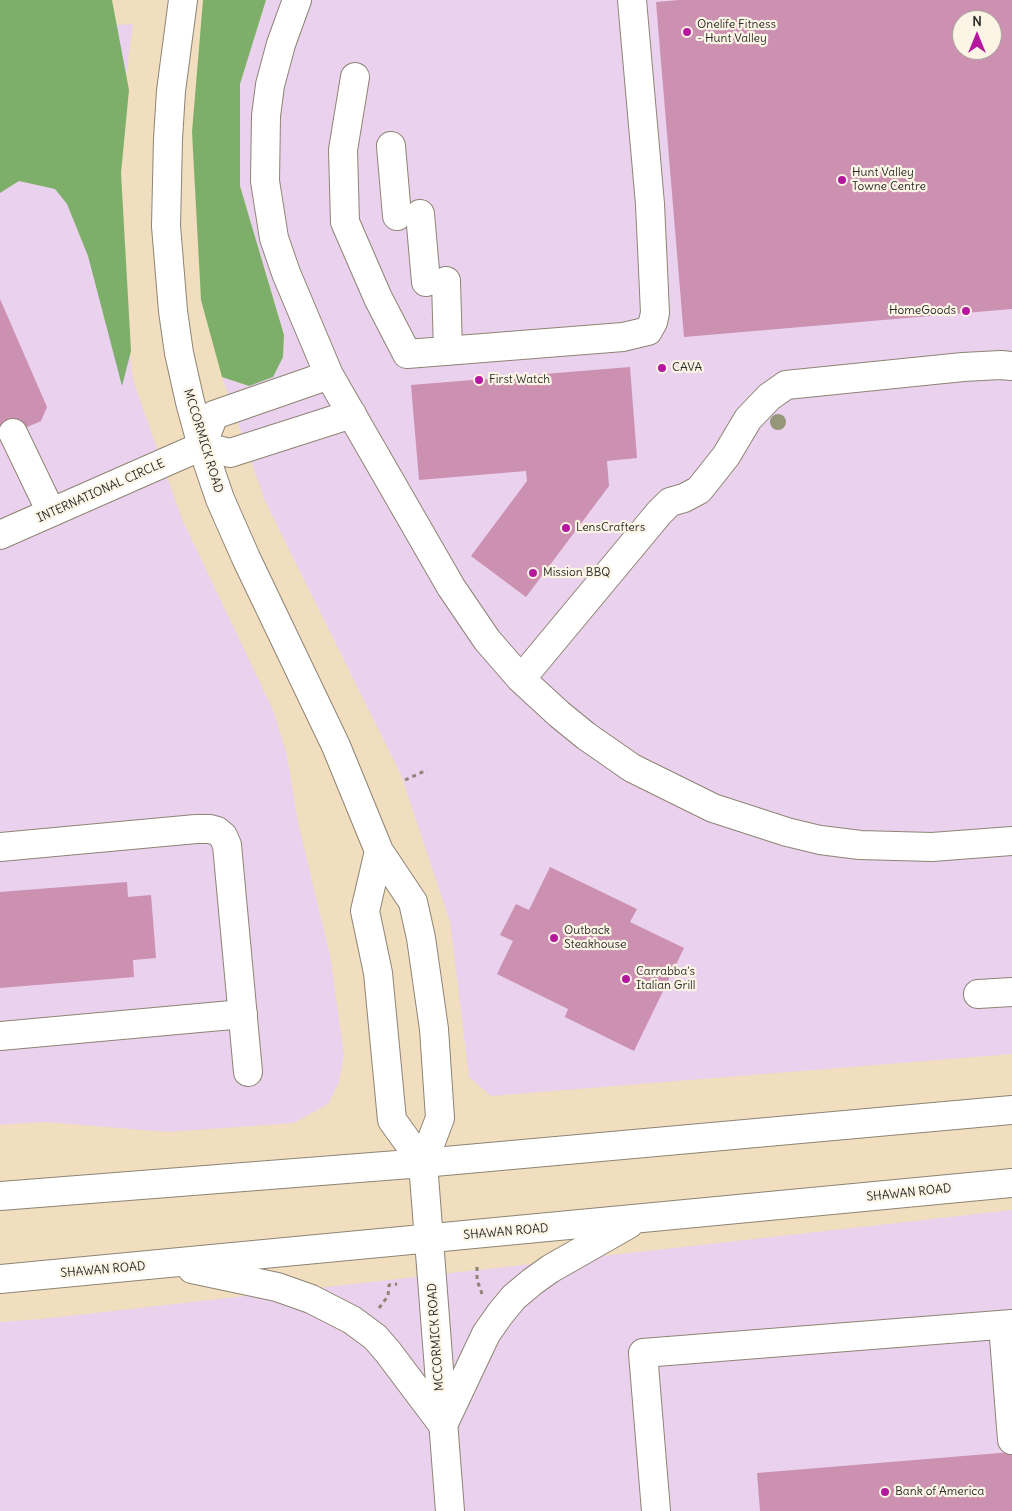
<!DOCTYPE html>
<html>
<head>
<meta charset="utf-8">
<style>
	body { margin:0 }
	#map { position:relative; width:1012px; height:1511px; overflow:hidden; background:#f0debe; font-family:Delius,sans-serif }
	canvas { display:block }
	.north { position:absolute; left:952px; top:10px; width:50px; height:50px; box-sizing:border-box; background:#fcf5e5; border:1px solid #a8a49b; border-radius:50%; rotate:0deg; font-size:14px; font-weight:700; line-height:20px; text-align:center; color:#2b2b2b }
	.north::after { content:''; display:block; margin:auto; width:18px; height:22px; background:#b5179e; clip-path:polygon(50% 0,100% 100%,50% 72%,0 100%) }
</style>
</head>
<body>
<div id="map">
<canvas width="1012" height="1511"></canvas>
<div class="north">N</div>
</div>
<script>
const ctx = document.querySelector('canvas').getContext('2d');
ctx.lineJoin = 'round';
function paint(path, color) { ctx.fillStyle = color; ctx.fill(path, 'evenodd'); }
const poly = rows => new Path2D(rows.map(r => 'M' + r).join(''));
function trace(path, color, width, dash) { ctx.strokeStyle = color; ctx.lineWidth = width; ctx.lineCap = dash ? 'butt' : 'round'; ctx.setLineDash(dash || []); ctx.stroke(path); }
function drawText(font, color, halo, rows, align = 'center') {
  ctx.font = font + ' Delius,sans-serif'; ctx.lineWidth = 4.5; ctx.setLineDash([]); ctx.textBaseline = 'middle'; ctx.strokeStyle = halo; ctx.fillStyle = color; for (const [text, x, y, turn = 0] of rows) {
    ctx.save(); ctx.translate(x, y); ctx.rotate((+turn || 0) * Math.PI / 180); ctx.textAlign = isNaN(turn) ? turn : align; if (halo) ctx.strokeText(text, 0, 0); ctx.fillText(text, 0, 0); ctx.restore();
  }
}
paint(poly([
	[266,0,1012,0,1012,1054,491,1096,469,1077,450,921,401,775,265,501,222,377,249,386,283,357,284,335,240,186,240,84],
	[962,20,992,20,992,50,962,50],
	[133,24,117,142,116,238,133,380,182,519,273,710,287,755,298,823,330,955,344,1055,339,1082,328,1104,294,1123,168,1132,45,1122,0,1125,0,33],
	[1012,1210,1012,1511,0,1511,0,1322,41,1319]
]), '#ead1ed');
paint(poly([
	[0,0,112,0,129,90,121,173,131,351,122,386,88,256,67,204,55,189,19,181,0,193],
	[203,0,266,0,240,84,240,186,284,335,283,357,273,377,249,386,222,377,201,300,192,132]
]), '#7daf6a');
paint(poly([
	[679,0,1012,0,1012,309,684,337,656,2],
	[962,20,992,20,992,50,962,50],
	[0,299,47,407,41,421,0,439],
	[630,367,637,458,607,461,609,486,526,597,471,556,527,481,526,471,419,480,411,385],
	[550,867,637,909,630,922,684,948,634,1051,565,1017,568,1009,497,974,513,941,500,935,516,904,529,910],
	[127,882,128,897,151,895,156,958,133,960,134,977,0,988,0,892],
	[1012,1452,1012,1511,760,1511,757,1473]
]), '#cc90b1');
const minor = poly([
	[297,0,281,44,270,85,266,116,265,181,274,238,286,273,329,375,451,587,487,640,521,679,559,714,586,736,632,768,713,808,787,832,820,840,860,845,932,847,1012,841],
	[355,77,343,150,345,222,378,298,407,354,623,337,648,331,653,322,655,313,650,204,632,0],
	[391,146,397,216],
	[420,214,426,282],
	[446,281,448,351],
	[13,433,51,512],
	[202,446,230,453,352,414],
	[202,446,214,415,329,375],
	[0,535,202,446],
	[521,679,659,513,670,502,684,498,699,490,726,456,748,419,769,397,786,385,963,367,1001,365,1012,366],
	[0,847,196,829,210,829,217,831,223,836,227,845,248,1072],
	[978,994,1012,992],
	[0,1036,243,1014],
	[1003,1325,1012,1440],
	[656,1511,643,1353,1012,1324]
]);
const major = poly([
	[183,0,171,91,168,139,166,226,173,311,179,353,190,402,202,446,220,499,246,558,336,746,379,851,413,902,421,938,434,1029,440,1118,423,1163,450,1511],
	[379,851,365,911,378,973,392,1120,423,1163],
	[0,1196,423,1163,1012,1110],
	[192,1269,277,1287,311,1299,352,1320,375,1337,388,1352,443,1425],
	[0,1279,1012,1183],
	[444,1423,486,1334,500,1314,514,1297,532,1282,550,1269,629,1224]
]);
trace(minor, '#8e8474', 30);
trace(major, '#8e8474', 30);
trace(poly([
	[405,780,427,770],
	[477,1267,477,1280,482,1294],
	[379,1308,388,1296,389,1285,397,1284]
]), '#8e8474', 3, [4, 4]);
trace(minor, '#fff', 28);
trace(major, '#fff', 28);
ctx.fillStyle = '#96967a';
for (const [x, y] of [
	[778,422]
]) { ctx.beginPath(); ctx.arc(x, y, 8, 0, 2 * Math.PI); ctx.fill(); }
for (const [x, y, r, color] of [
	[687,32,5,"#b5179e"],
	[842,180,5,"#b5179e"],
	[966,311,5,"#b5179e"],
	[662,368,5,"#b5179e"],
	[479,380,5,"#b5179e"],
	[566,528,5,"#b5179e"],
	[533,573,5,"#b5179e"],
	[554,938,5,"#b5179e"],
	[626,979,5,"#b5179e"],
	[885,1492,5,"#b5179e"]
]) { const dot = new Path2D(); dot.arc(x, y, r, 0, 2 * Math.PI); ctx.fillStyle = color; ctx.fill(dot); trace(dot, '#fcf5e5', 2); }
drawText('12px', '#2b2b2b', '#fcf5e5', [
	["Onelife Fitness",697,25],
	["- Hunt Valley",697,39],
	["Hunt Valley",852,173],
	["Towne Centre",852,187],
	["HomeGoods",956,311,"right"],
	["CAVA",672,368],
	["First Watch",489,380],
	["LensCrafters",576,528],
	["Mission BBQ",543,573],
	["Outback",564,931],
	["Steakhouse",564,945],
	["Carrabba's",636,972],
	["Italian Grill",636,986],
	["Bank of America",895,1492]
], 'left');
drawText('12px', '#2b2b2b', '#fcf5e5', [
	["MCCORMICK ROAD",203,441,73],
	["INTERNATIONAL CIRCLE",101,491,-24],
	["SHAWAN ROAD",909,1193,-6],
	["SHAWAN ROAD",506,1232,-5],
	["SHAWAN ROAD",103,1270,-5],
	["MCCORMICK ROAD",436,1337,-94]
]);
</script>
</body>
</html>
